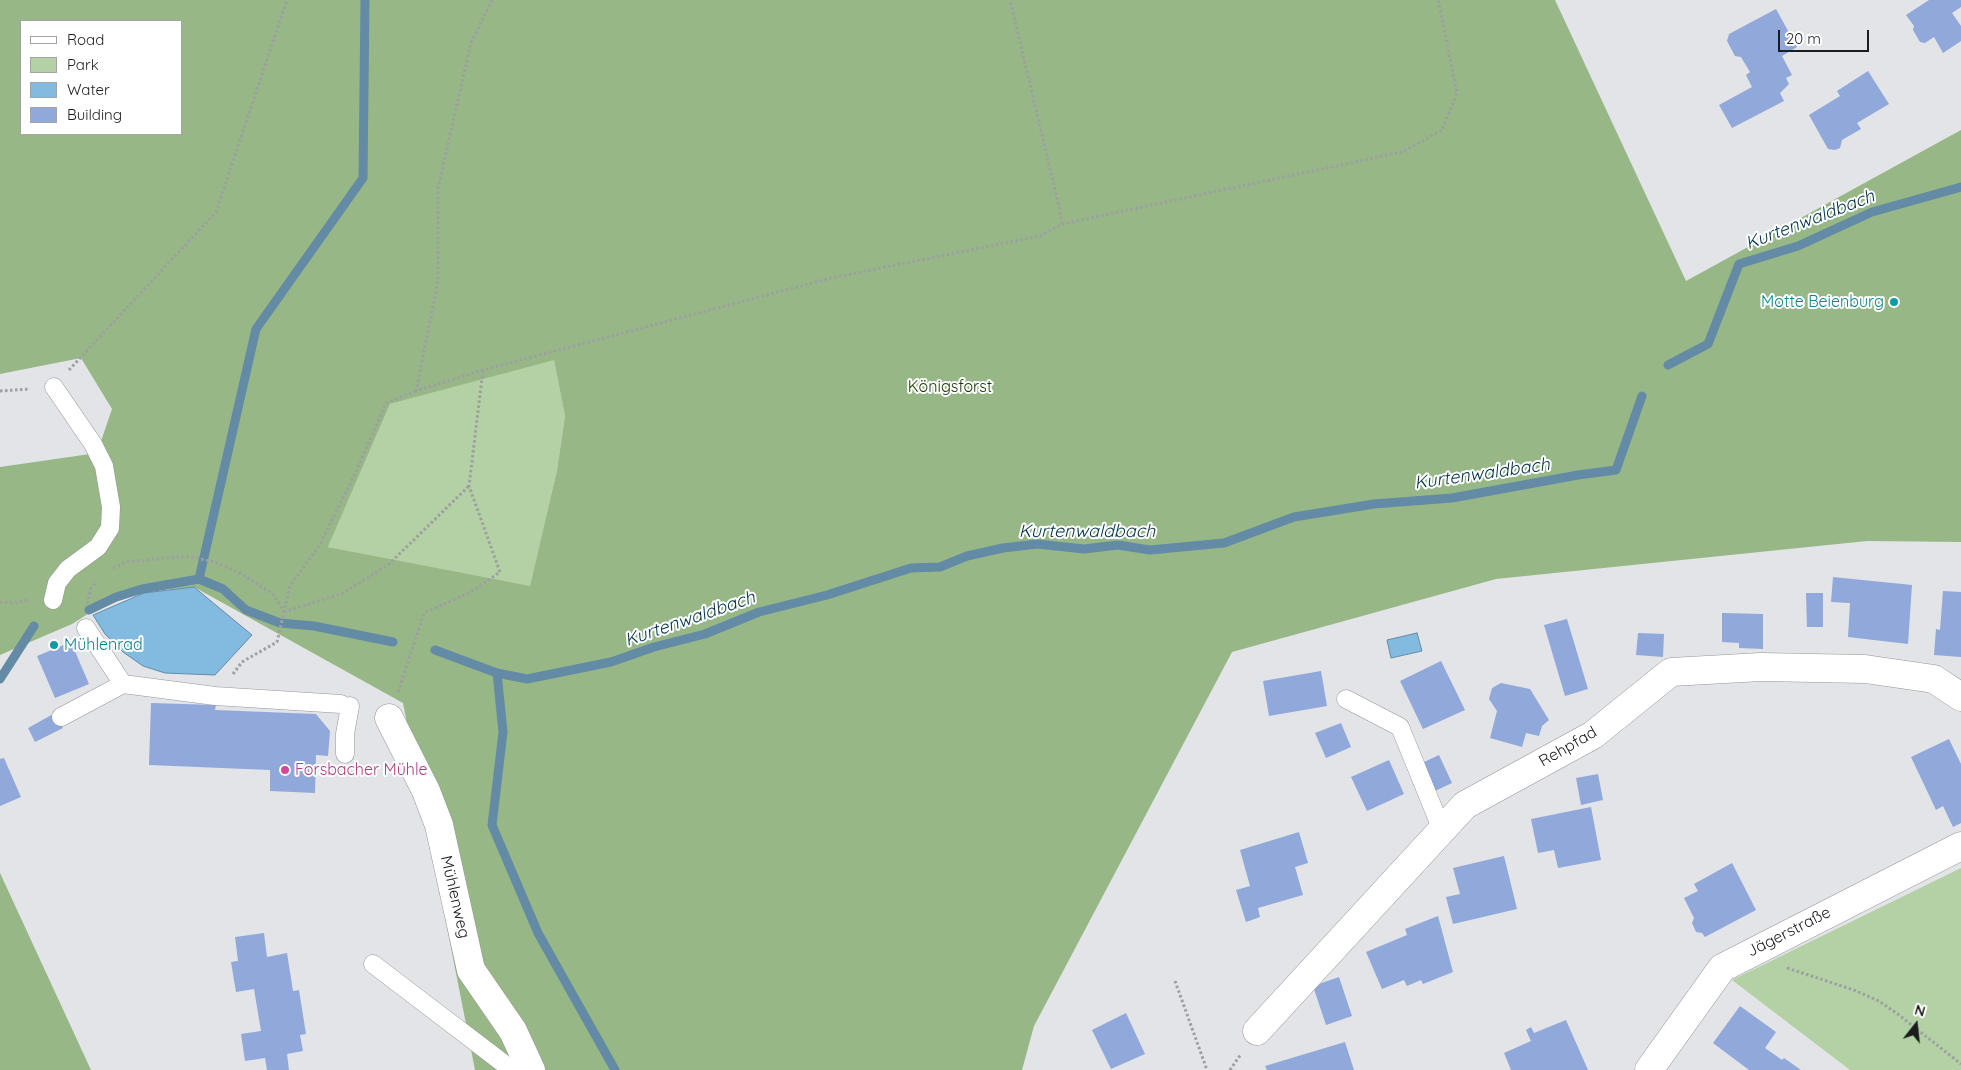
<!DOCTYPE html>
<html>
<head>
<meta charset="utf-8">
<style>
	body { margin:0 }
	#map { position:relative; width:1961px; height:1070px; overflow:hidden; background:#e2e4e7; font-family:Quicksand,sans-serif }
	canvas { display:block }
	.legend { position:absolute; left:20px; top:20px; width:162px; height:115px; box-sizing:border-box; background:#fff; border:1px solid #a4a4a5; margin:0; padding:6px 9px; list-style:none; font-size:15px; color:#1b1c1d }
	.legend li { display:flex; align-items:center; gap:10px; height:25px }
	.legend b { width:25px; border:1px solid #a4a4a5 }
	.north { position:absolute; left:1891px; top:1000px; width:50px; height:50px; -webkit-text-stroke:4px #fff; paint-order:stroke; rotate:16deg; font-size:14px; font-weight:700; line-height:20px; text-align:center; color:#1b1c1d }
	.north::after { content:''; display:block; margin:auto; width:18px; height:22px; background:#1b1c1d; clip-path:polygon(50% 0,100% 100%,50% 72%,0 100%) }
	.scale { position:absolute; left:1778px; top:30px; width:91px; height:22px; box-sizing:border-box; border:2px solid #1b1c1d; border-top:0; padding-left:6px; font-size:15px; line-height:18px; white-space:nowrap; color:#1b1c1d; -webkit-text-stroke:4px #fff; paint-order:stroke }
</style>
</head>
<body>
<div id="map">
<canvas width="1961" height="1070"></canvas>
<ul class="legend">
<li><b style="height:6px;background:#fff"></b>Road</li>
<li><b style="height:14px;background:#b3d1a4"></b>Park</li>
<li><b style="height:14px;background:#82bbdf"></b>Water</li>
<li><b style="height:14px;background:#90a8da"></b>Building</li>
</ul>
<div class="north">N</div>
<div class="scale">20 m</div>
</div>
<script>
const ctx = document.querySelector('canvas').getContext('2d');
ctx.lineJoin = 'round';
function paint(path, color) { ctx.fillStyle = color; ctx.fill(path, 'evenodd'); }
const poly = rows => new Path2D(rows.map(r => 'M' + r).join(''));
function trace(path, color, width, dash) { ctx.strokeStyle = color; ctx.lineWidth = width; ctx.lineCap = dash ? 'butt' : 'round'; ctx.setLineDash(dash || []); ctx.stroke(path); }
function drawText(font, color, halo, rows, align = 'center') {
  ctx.font = font + ' Quicksand,sans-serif'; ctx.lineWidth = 4; ctx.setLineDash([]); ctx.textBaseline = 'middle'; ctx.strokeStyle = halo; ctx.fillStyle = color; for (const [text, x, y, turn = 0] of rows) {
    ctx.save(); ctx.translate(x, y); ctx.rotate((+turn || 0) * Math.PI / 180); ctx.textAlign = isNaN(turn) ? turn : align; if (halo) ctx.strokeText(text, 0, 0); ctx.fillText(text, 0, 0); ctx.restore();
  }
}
paint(poly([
	[554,359,565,416,557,470,530,587,328,547,390,404],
	[1961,868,1961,1070,1850,1070,1732,980]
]), '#b3d1a4');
paint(poly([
	[0,0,1555,0,1686,281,1961,130,1961,542,1867,541,1496,579,1232,652,1034,1026,1022,1070,475,1070,403,703,194,587,143,592,94,610,72,624,0,655,0,467,97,453,112,409,81,358,0,374],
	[21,21,181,21,181,134,21,134],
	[554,360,565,416,557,470,530,586,328,547,390,404],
	[0,873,91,1070,0,1070]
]), '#97b886');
const water = poly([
	[194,587,252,635,215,675,165,673,143,666,123,652,105,634,93,615,144,593,194,587],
	[1417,633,1422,651,1391,658,1387,640,1417,633]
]);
paint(water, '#82bbdf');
trace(water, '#638ba5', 1);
trace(poly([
	[1668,365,1708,344,1739,264,1798,246,1872,212,1961,187],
	[199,579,256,329,363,178,365,0],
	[89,610,116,597,142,589,199,579,223,589,246,610,280,623,314,626,393,642],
	[435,650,497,673,527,679,611,662,654,647,705,634,759,612,827,595,911,568,940,567,967,556,1003,548,1037,544,1084,549,1118,545,1150,550,1224,543,1294,517,1374,504,1452,498,1578,475,1616,470,1642,396],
	[497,673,503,732,492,825,538,933,615,1070],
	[0,679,34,626]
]), '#638ba5', 9);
paint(poly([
	[1929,0,1961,0,1961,7,1952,13,1961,26,1961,41,1943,53,1934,37,1925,43,1920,42,1913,30,1914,26,1906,15],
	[1776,9,1797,47,1782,56,1792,75,1786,78,1789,84,1780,93,1784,101,1732,128,1719,105,1752,87,1746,75,1750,72,1741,57,1735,56,1727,41,1729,34],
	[1868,71,1889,104,1857,123,1861,129,1842,140,1840,148,1835,150,1828,149,1809,115,1840,96,1837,91],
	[1833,577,1912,585,1908,644,1848,637,1850,603,1831,602],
	[1943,591,1961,592,1961,657,1934,655,1936,629,1940,630],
	[1806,593,1823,593,1823,627,1807,627],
	[1722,613,1763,614,1763,649,1739,648,1739,643,1722,642],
	[1567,619,1588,689,1565,696,1544,625],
	[1638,633,1664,634,1663,657,1636,655],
	[71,642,89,684,55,698,37,656],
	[1441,661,1465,710,1423,729,1400,681],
	[1321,671,1327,706,1269,716,1263,681],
	[1501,683,1530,689,1549,720,1542,726,1539,736,1526,733,1522,747,1490,738,1497,711,1489,699,1492,688],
	[151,703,216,705,215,710,316,714,330,731,328,756,316,755,315,793,270,791,270,770,149,765],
	[55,713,63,728,35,742,28,728],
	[1341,723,1351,747,1326,758,1315,733],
	[1949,739,1961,764,1961,823,1953,827,1943,806,1936,810,1911,757],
	[1439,755,1452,783,1435,791,1422,763],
	[4,758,21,797,0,806,0,759],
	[1389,760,1404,794,1367,811,1351,777],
	[1598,774,1603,800,1581,805,1576,778],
	[1591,807,1601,860,1558,868,1554,850,1538,853,1531,819],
	[1299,832,1308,863,1295,867,1303,895,1258,908,1260,917,1246,922,1236,890,1250,886,1240,850],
	[1504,856,1517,909,1453,924,1446,897,1460,894,1453,868],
	[1732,863,1756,910,1705,937,1702,933,1696,932,1692,923,1694,918,1684,898,1698,891,1694,884],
	[1438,916,1453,972,1423,984,1421,980,1407,986,1404,980,1382,989,1366,952,1407,935,1405,929],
	[264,933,267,957,287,953,293,991,299,990,306,1034,300,1035,303,1051,287,1054,289,1070,267,1070,265,1058,245,1061,241,1034,261,1031,254,989,236,992,231,962,238,961,235,937],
	[1339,977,1352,1016,1326,1025,1313,986],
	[1740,1006,1776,1032,1765,1048,1782,1060,1784,1058,1801,1070,1749,1070,1713,1043],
	[1126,1013,1145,1054,1111,1069,1092,1030],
	[1566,1020,1588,1070,1511,1070,1504,1053,1531,1041,1526,1030,1531,1027,1534,1033],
	[1345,1042,1354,1070,1267,1070,1265,1066]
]), '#90a8da');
const lane = poly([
	[53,600,57,583,68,569,98,547,110,528,111,507,104,466,93,444,54,387],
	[86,628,123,684],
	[1346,699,1400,727,1442,830],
	[61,717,123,684,215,696,341,704],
	[345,754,345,734,350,706],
	[373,964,512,1070]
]);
const street = poly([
	[389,718,426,791,439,825,471,970,513,1031,531,1070],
	[1257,1031,1465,805,1593,735,1671,672,1761,667,1865,669,1934,679,1961,697],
	[1649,1070,1722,968,1961,846]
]);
trace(lane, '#959699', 19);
trace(street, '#959699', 29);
trace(poly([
	[492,0,471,43,438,188,438,281,416,391,483,370,831,278,1040,236,1062,224,1059,207,1010,0],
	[1062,224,1402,152,1442,130,1457,93,1438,0],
	[69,370,216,212,287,0],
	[0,391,30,389],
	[113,568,127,562,185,556,215,562,240,573,273,594,284,612],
	[0,602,13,603,29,600],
	[87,604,91,588,97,581],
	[284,612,343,593,388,565,469,486],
	[233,674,242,662,277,642,290,586,319,546,354,476,386,403,416,391],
	[398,692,424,613,471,592,500,572,469,486,483,370],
	[1787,968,1854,990,1879,1001,1899,1015,1961,1064],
	[1175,981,1207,1070],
	[1230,1070,1241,1054]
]), '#9d9fa1', 3, [2.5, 2.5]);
trace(lane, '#fff', 18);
trace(street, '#fff', 28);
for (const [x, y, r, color] of [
	[1894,302,5,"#0f9aa8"],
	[54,645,5,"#0f9aa8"],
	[285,770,5,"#d1479c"]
]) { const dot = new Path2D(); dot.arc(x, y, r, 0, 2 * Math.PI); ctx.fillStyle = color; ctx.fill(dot); trace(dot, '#fff', 2); }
drawText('16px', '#0d838f', '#fff', [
	["Motte Beienburg",1884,302],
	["Mühlenrad",64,645,"left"]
], 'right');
drawText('16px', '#163500', '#fff', [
	["Königsforst",950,387]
]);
drawText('16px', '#1b1c1d', '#fff', [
	["Rehpfad",1568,747,-30],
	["Mühlenweg",455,897,77],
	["Jägerstraße",1789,932,-27]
]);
drawText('16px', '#b23c85', '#fff', [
	["Forsbacher Mühle",295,770]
], 'left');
drawText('italic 18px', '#01324a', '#fff', [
	["Kurtenwaldbach",1810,220,-21],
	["Kurtenwaldbach",1482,474,-8],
	["Kurtenwaldbach",1087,532],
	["Kurtenwaldbach",690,619,-19]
]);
</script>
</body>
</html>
